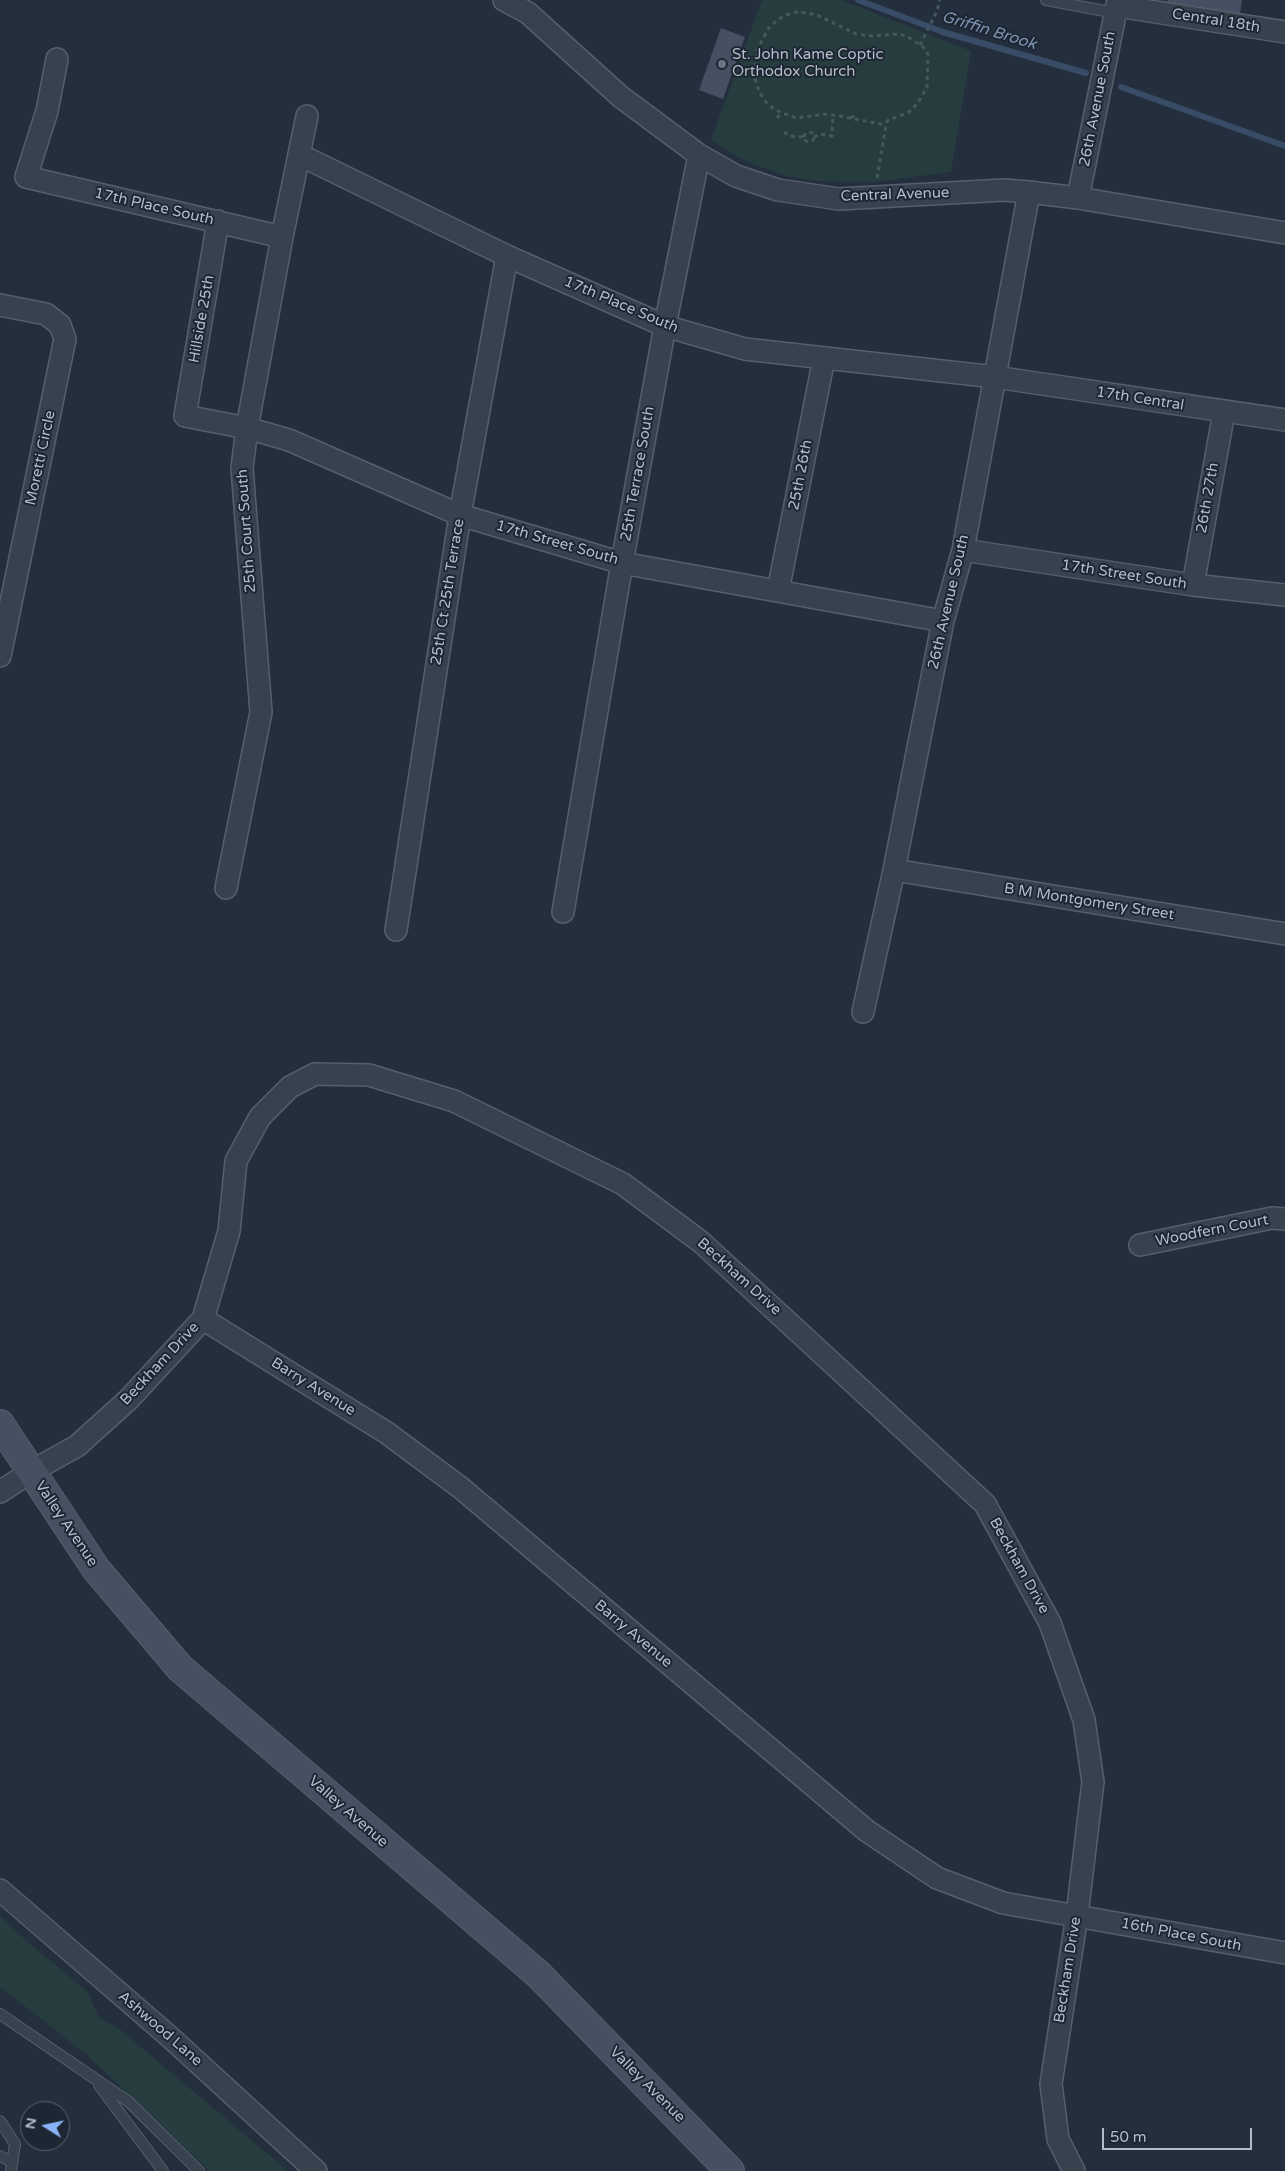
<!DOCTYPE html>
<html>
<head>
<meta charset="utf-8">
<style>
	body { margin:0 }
	#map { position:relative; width:1285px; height:2171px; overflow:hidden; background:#242f3e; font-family:"Varela Round",sans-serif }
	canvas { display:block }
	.north { position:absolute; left:20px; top:2101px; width:50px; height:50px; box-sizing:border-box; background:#1d2633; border:1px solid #59626f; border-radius:50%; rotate:280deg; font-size:14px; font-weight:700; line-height:20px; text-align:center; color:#b4bcc9 }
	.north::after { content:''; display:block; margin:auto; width:18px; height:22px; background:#8ab4f8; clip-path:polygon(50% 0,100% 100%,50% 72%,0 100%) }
	.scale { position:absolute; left:1102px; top:2128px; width:150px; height:22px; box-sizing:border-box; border:2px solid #b4bcc9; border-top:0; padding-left:6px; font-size:15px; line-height:18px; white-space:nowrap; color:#b4bcc9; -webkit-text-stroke:4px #1d2633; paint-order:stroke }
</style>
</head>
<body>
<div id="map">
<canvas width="1285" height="2171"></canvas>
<div class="north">N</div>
<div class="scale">50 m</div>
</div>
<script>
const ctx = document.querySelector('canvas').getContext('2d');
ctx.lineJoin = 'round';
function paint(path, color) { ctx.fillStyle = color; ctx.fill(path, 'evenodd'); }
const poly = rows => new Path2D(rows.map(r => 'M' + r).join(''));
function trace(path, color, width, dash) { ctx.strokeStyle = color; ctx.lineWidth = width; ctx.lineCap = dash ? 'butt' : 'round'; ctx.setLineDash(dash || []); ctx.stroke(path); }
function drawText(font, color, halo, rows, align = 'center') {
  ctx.font = font + ' "Varela Round",sans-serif'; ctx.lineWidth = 4; ctx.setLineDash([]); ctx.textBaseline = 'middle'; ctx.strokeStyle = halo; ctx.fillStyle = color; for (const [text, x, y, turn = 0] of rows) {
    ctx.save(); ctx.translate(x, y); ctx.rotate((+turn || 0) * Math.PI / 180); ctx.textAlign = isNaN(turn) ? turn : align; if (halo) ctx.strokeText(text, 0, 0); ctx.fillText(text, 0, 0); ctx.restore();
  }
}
paint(poly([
	[762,0,841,0,971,51,951,172,874,182,815,181,787,176,755,165,732,154,711,140],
	[0,1916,28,1942,88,1992,99,2018,117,2027,288,2171,209,2171,87,2055,0,1987]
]), '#263c3f');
trace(poly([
	[858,0,943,32,1086,73],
	[1121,87,1285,146]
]), '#394c67', 6);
paint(poly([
	[1168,0,1242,0,1240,13,1167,2],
	[721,28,745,37,723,99,699,90]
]), '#455162');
const service = poly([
	[1046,0,1116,13],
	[0,2014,129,2102,199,2171],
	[99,2085,163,2171],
	[0,2121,15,2144,11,2171],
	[0,2156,12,2162]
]);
const minor = poly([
	[504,0,528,13,621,97,699,155,736,176,778,190,839,199,1004,190,1029,192,1078,198,1285,233],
	[1117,6,1285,32],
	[57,59,47,111,26,177,282,237],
	[300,155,507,256,665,326,745,349,995,377,1285,420],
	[1078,198,1118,0],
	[218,221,185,416,247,428,289,440,460,515,622,563,943,621],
	[0,305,46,314,60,325,65,339,0,656],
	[963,550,1193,585,1285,595],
	[1193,585,1224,412],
	[778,591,824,358],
	[894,870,1285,934],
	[226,888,261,712,242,468,247,428,282,237,307,116],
	[563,912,622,563,665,326,699,155],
	[396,930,460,515,507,256],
	[863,1012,894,870,943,621,963,550,1029,192],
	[1140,1245,1272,1218,1285,1219],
	[203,1319,387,1433,461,1488,867,1831,937,1878,1003,1903,1285,1953],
	[0,1492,32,1471,77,1446,128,1400,203,1319,229,1231,236,1161,260,1117,290,1087,315,1074,369,1075,454,1101,623,1184,701,1242,985,1504,1050,1623,1084,1720,1093,1782,1077,1915,1051,2084,1058,2139,1074,2171],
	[0,1890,171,2038,316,2171]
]);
const secondary = poly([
	[0,1424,96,1569,180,1668,538,1974,730,2171]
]);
trace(service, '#565f6c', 12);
trace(minor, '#565f6c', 24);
trace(secondary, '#565f6c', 30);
trace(poly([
	[920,45,937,11,940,0],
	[777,118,781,113],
	[851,118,857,114],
	'804 137a5 5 0 1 1 10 0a5 5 0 1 1-10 0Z',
	[784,132,790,136,804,137],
	[814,137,820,134,832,136,833,115],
	[877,178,886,125,887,121,909,112,918,103,927,87,928,54,923,47,908,37,899,34,872,36,856,34,817,15,807,13,796,12,786,15,777,20,768,29,756,52,754,75,759,91,765,101,775,110,796,118,828,114,886,125]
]), '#44595c', 3, [4, 4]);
trace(service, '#38414e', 10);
trace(minor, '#38414e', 21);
trace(secondary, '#465061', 28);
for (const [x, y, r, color] of [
	[722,64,5,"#6b7280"]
]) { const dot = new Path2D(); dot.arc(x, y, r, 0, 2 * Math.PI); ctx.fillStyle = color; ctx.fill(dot); trace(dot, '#1d2633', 2); }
drawText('15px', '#b4bcc9', '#1d2633', [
	["Central 18th",1216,21,9],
	["26th Avenue South",1098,99,-79],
	["Central Avenue",895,195,-2],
	["17th Place South",154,207,13],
	["17th Place South",621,305,23],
	["Hillside 25th",202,319,-80],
	["17th Central",1140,399,9],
	["Moretti Circle",41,458,-78],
	["25th Terrace South",638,474,-80],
	["25th 26th",801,475,-79],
	["26th 27th",1208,498,-80],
	["25th Court South",247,531,-94],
	["17th Street South",557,543,16],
	["17th Street South",1124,575,9],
	["25th Ct 25th Terrace",448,592,-81],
	["26th Avenue South",949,602,-77],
	["B M Montgomery Street",1089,902,9],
	["Woodfern Court",1212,1231,-11],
	["Beckham Drive",739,1277,42],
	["Beckham Drive",160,1364,-47],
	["Barry Avenue",313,1387,32],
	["Valley Avenue",66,1524,56],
	["Beckham Drive",1019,1566,61],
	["Barry Avenue",633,1634,40],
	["Valley Avenue",348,1812,41],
	["16th Place South",1181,1935,11],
	["Beckham Drive",1068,1970,-81],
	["Ashwood Lane",160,2029,41],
	["Valley Avenue",647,2085,45]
]);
drawText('15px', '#b4bcc9', '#1d2633', [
	["St. John Kame Coptic",732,55],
	["Orthodox Church",732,72]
], 'left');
drawText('italic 16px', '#7c92b1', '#1d2633', [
	["Griffin Brook",989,31,17]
]);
</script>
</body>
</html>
